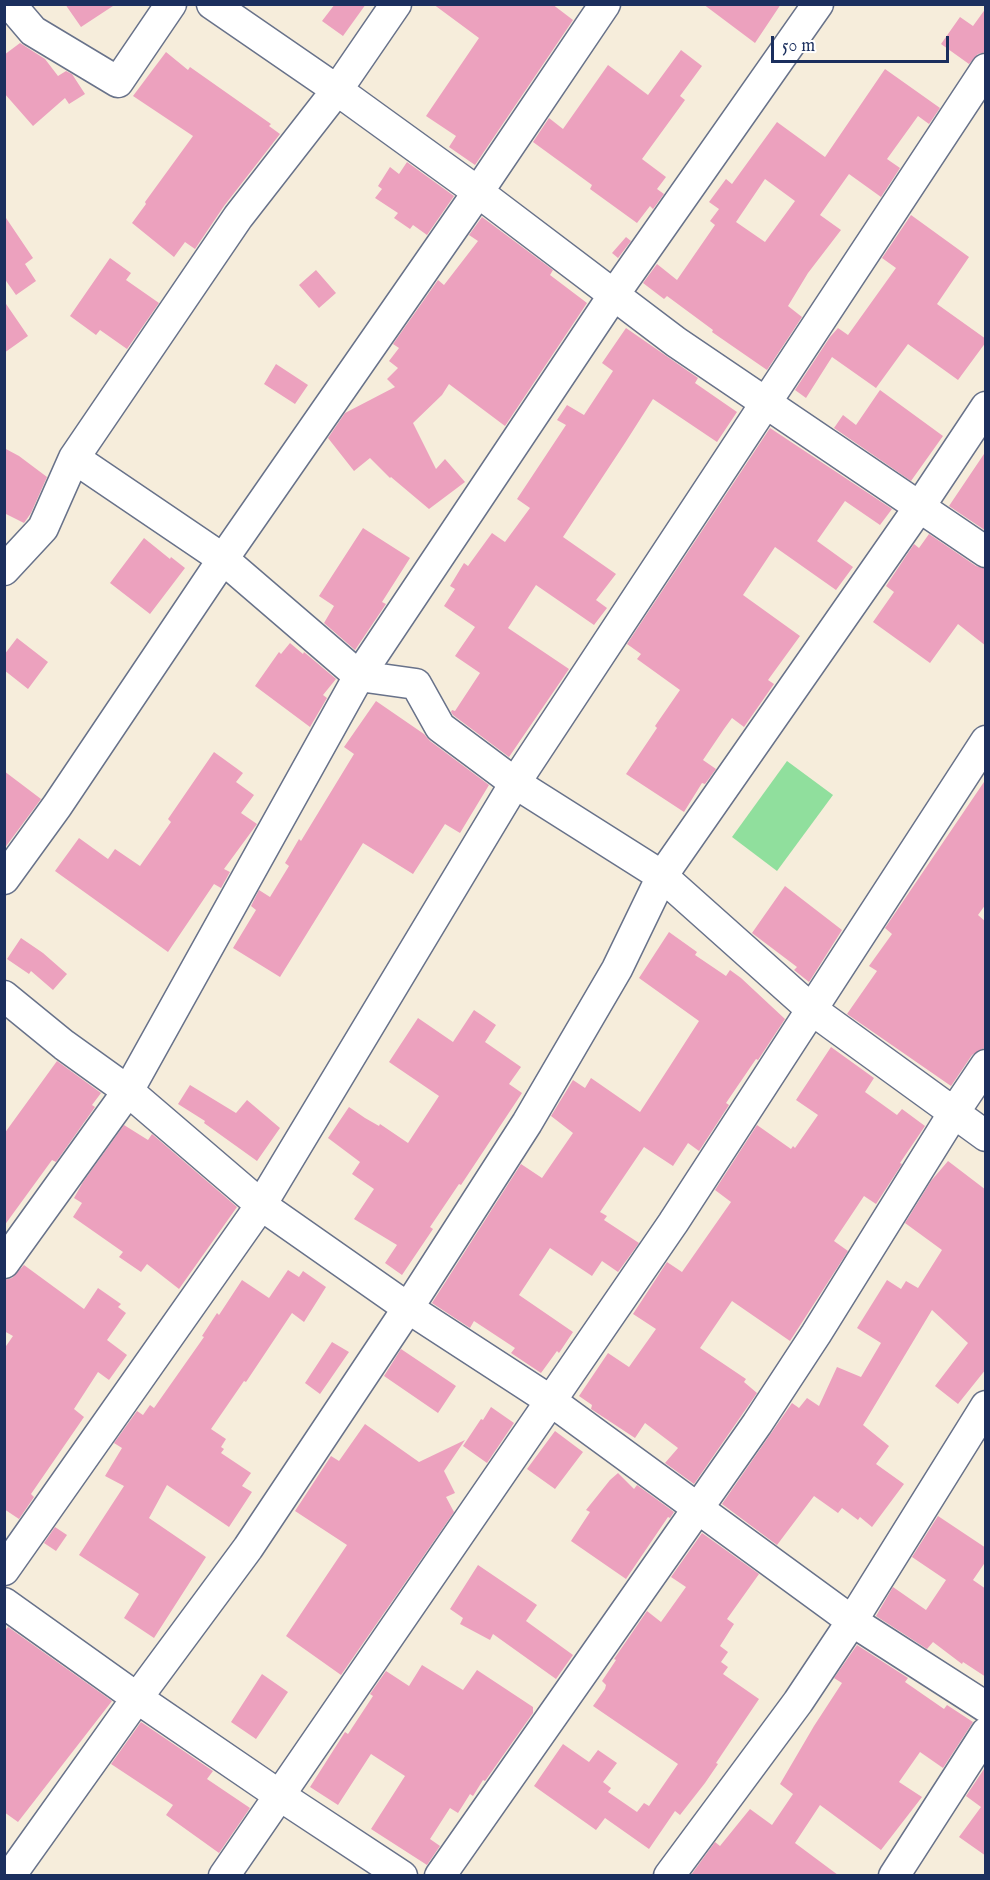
<!DOCTYPE html>
<html>
<head>
<meta charset="utf-8">
<style>
	body { margin:0 }
	#map { position:relative; width:990px; height:1880px; overflow:hidden; background:#f6eddb; font-family:"IM FELL English",serif }
	canvas { display:block }
	.frame { position:absolute; inset:0; border:6px solid #1b2f5e; pointer-events:none }
	.scale { position:absolute; left:771px; top:36px; width:178px; height:27px; box-sizing:border-box; border:3px solid #1b2f5e; border-top:0; padding-left:8px; font-size:18px; line-height:21px; white-space:nowrap; color:#1b2f5e; -webkit-text-stroke:4px #fff; paint-order:stroke }
</style>
</head>
<body>
<div id="map">
<canvas width="990" height="1880"></canvas>
<div class="frame"></div>
<div class="scale">50 m</div>
</div>
<script>
const ctx = document.querySelector('canvas').getContext('2d');
ctx.lineJoin = 'round';
function paint(path, color) { ctx.fillStyle = color; ctx.fill(path, 'evenodd'); }
const poly = rows => new Path2D(rows.map(r => 'M' + r).join(''));
function trace(path, color, width, dash) { ctx.strokeStyle = color; ctx.lineWidth = width; ctx.lineCap = dash ? 'butt' : 'round'; ctx.setLineDash(dash || []); ctx.stroke(path); }
paint(poly([
	[787,761,833,795,777,871,732,837]
]), '#90df9d');
paint(poly([
	[65,4,116,4,81,27],
	[335,4,366,4,343,36,322,21],
	[433,4,552,4,573,20,475,165,449,147,456,136,426,116,479,38],
	[703,4,781,4,755,43],
	[986,8,986,52,978,54,969,64,941,44,960,17,973,26],
	[20,43,45,59,58,76,66,71,72,74,85,94,69,104,65,98,33,126,4,93,4,55],
	[681,50,702,66,680,96,685,100,642,159,666,177,657,189,664,194,653,209,650,206,637,223,590,189,592,185,533,142,549,118,563,129,608,65,648,95],
	[166,52,188,70,190,67,271,124,269,126,280,134,224,206,195,249,185,242,174,257,132,223,146,204,145,202,193,136,133,96],
	[885,69,940,108,929,124,918,116,887,159,900,168,881,197,849,174,820,215,841,230,808,273,788,306,802,317,767,370,712,332,713,330,667,296,664,299,643,283,657,264,677,280,715,225,710,221,719,209,709,202,726,179,732,184,777,122,825,157],
	[765,179,795,201,765,242,736,222],
	[407,162,454,196,427,235,413,225,410,229,394,218,398,213,375,198,382,189,378,186,390,167,399,174],
	[4,215,33,258,25,264,36,281,16,295,4,278],
	[911,215,969,257,937,304,986,339,986,342,958,380,908,344,876,388,832,357,806,398,795,390,830,337,838,328,848,335,896,268,882,258],
	[482,217,553,270,550,275,587,303,505,426,449,384,442,395,413,423,436,469,445,459,465,482,429,509,391,477,390,478,370,458,354,471,328,438,345,413,395,387,387,379,398,368,389,361,399,348,393,344,438,280,444,285,478,241,469,235],
	[626,237,631,241,618,258,612,253],
	[110,258,131,273,126,280,159,303,127,349,100,330,96,335,70,316],
	[316,270,336,293,319,308,299,285],
	[4,301,28,336,4,353],
	[626,328,698,378,695,383,737,412,717,442,653,399,625,443,563,537,616,574,596,600,607,608,594,625,536,585,508,628,569,669,509,757,453,715,451,712,452,710,455,711,480,673,455,656,475,627,444,606,455,589,450,586,464,563,468,566,492,533,505,542,530,508,517,499,566,425,557,420,567,405,584,415,613,371,602,363],
	[276,364,308,385,295,404,264,384],
	[880,390,943,436,911,481,834,428,843,415,856,425],
	[770,428,892,509,880,525,845,501,817,541,853,567,836,590,775,547,743,595,800,636,768,680,774,684,744,727,732,718,724,729,703,760,716,769,705,784,702,783,684,812,626,774,657,728,655,726,680,690,637,659,641,654,627,644],
	[4,448,19,456,47,477,31,513,24,523,4,513],
	[986,451,986,531,949,506],
	[363,528,410,558,382,602,386,604,355,650,324,623,334,606,319,596],
	[929,534,976,566,986,569,986,646,958,624,930,663,873,622,894,592,886,586,914,544,919,548],
	[144,538,170,559,171,557,185,568,150,614,110,583],
	[17,638,48,662,28,689,4,670,4,655],
	[290,643,303,654,304,652,336,679,323,695,327,698,310,727,255,686,279,652,281,654],
	[376,701,424,734,430,741,489,785,460,833,445,824,413,874,363,843,280,977,233,948,256,910,251,906,259,890,270,897,289,866,285,863,299,839,301,841,354,754,344,747],
	[214,752,243,773,236,782,254,795,241,813,257,824,224,869,230,872,221,888,214,884,168,952,55,871,79,838,108,859,115,849,140,866,171,822,168,819],
	[4,771,41,799,4,849],
	[986,779,986,904,978,915,986,922,986,1047,972,1055,951,1086,847,1014,877,971,869,966,892,934,885,928],
	[785,886,842,930,809,982,794,970,797,967,752,933],
	[669,932,697,952,695,955,726,976,730,970,741,978,785,1019,758,1060,756,1059,726,1103,729,1105,699,1151,688,1143,673,1166,644,1147,600,1212,607,1216,604,1220,639,1243,618,1272,602,1261,592,1276,550,1248,519,1295,573,1332,559,1353,557,1351,541,1373,511,1353,515,1348,474,1321,470,1328,432,1303,521,1164,542,1178,573,1133,551,1116,573,1080,585,1088,591,1078,640,1112,670,1066,699,1021,639,978],
	[21,938,43,953,67,974,53,990,31,971,29,974,7,959],
	[474,1010,496,1025,485,1042,521,1067,509,1084,522,1093,461,1185,459,1184,430,1227,433,1229,402,1275,385,1263,397,1245,354,1219,374,1189,352,1174,360,1162,328,1138,349,1107,365,1118,379,1126,380,1124,408,1143,439,1096,389,1062,418,1018,453,1042],
	[831,1047,874,1078,865,1092,897,1115,902,1109,925,1126,900,1163,902,1164,876,1204,864,1196,834,1241,848,1251,790,1341,732,1301,700,1348,746,1379,744,1382,757,1393,694,1484,665,1463,678,1448,645,1423,635,1438,591,1409,592,1405,579,1396,608,1353,629,1367,656,1329,633,1314,667,1262,682,1272,731,1202,715,1190,757,1125,791,1149,793,1146,795,1148,818,1115,796,1100],
	[57,1061,101,1093,92,1105,95,1107,56,1162,52,1160,4,1226,4,1134],
	[190,1085,236,1113,247,1100,280,1128,257,1161,204,1123,205,1121,178,1104],
	[124,1125,148,1140,152,1134,237,1207,179,1289,147,1264,141,1272,119,1257,123,1252,73,1217,82,1203,74,1198,83,1182],
	[948,1161,986,1190,986,1369,958,1404,935,1386,968,1343,932,1310,863,1425,889,1446,876,1464,904,1484,872,1527,860,1517,858,1520,842,1508,838,1513,814,1496,777,1545,722,1504,792,1403,799,1408,807,1398,819,1406,837,1367,861,1377,881,1343,857,1328,887,1280,901,1289,906,1281,918,1288,942,1250,905,1223,931,1181],
	[24,1265,84,1309,98,1288,121,1304,118,1307,126,1313,107,1340,127,1355,109,1380,98,1372,74,1409,84,1417,31,1494,34,1497,19,1519,4,1509,4,1349,13,1336,4,1331,4,1280,12,1278],
	[288,1270,299,1277,303,1271,326,1287,304,1322,292,1313,246,1382,244,1381,211,1429,226,1439,221,1447,224,1449,221,1453,251,1473,242,1486,252,1492,229,1527,167,1485,149,1518,206,1557,154,1638,124,1618,139,1594,79,1555,124,1486,105,1476,122,1448,114,1443,137,1411,143,1415,150,1405,154,1408,204,1337,202,1336,217,1313,219,1315,242,1280,269,1298],
	[332,1342,349,1352,320,1394,305,1383],
	[401,1349,456,1386,438,1413,384,1376],
	[491,1407,514,1423,487,1463,463,1446,481,1419,483,1420],
	[365,1424,419,1462,465,1440,444,1471,455,1493,446,1497,454,1512,341,1675,286,1636,347,1545,295,1511,331,1456,339,1461],
	[555,1431,583,1452,555,1489,527,1469],
	[618,1473,634,1489,637,1485,674,1512,670,1518,668,1517,626,1579,571,1541,590,1512,586,1510,610,1480],
	[938,1516,986,1548,986,1561,973,1580,986,1589,986,1677,963,1662,962,1664,933,1642,927,1649,876,1616,893,1587,926,1610,946,1580,912,1557],
	[55,1527,67,1535,56,1551,44,1543],
	[702,1533,759,1574,727,1619,734,1624,720,1646,728,1652,721,1662,728,1667,723,1674,759,1699,716,1763,718,1764,705,1783,680,1815,675,1811,649,1849,605,1818,596,1830,534,1786,563,1744,589,1762,598,1750,617,1763,603,1782,611,1788,608,1792,637,1812,644,1803,649,1806,678,1764,593,1706,605,1689,606,1685,602,1681,616,1660,614,1659,647,1611,661,1622,686,1587,671,1577],
	[478,1565,537,1605,526,1621,573,1655,556,1679,493,1634,490,1640,460,1624,463,1618,450,1609],
	[8,1627,112,1701,18,1822,4,1812,4,1632],
	[857,1645,908,1678,905,1682,944,1709,947,1705,973,1722,943,1768,920,1752,899,1782,922,1797,881,1850,820,1805,795,1843,838,1875,691,1875,715,1842,720,1846,750,1809,772,1825,793,1794,780,1784,814,1726,842,1683,834,1678],
	[422,1665,463,1690,477,1670,533,1707,533,1713,485,1781,483,1780,473,1796,470,1794,458,1813,450,1808,430,1839,440,1846,427,1865,371,1829,405,1776,371,1754,338,1805,310,1787,345,1732,348,1734,373,1696,370,1694,386,1671,409,1686],
	[262,1674,288,1692,256,1739,231,1722],
	[141,1722,213,1771,207,1779,250,1808,219,1853,166,1815,173,1805,111,1764],
	[986,1766,986,1856,959,1837,981,1807,966,1796]
]), '#eca1be');
const minor = poly([
	[10,4,33,31,118,82,171,4],
	[212,4,337,90,478,192,676,342,986,552],
	[74,458,223,559,359,676,416,684,440,727,515,783,662,876,811,1009,986,1136],
	[4,570,43,528,74,458,238,217,337,90,396,4],
	[4,879,57,806,223,559,478,192,605,4],
	[4,996,64,1045,128,1091,261,1205,408,1308,551,1401,852,1621,986,1707],
	[4,1263,128,1091,359,676,613,296,818,4],
	[4,1570,261,1205,515,783,986,69],
	[4,1603,137,1698,279,1795,402,1876],
	[10,1876,137,1698,248,1548,408,1308,527,1123,617,969,662,876,920,506,986,407],
	[224,1876,673,1223,986,741],
	[440,1876,757,1424,816,1334,953,1114,986,1065],
	[669,1876,798,1702,852,1621,986,1406],
	[894,1876,986,1733]
]);
trace(minor, '#68728a', 33);
trace(minor, '#fff', 30);
</script>
</body>
</html>
